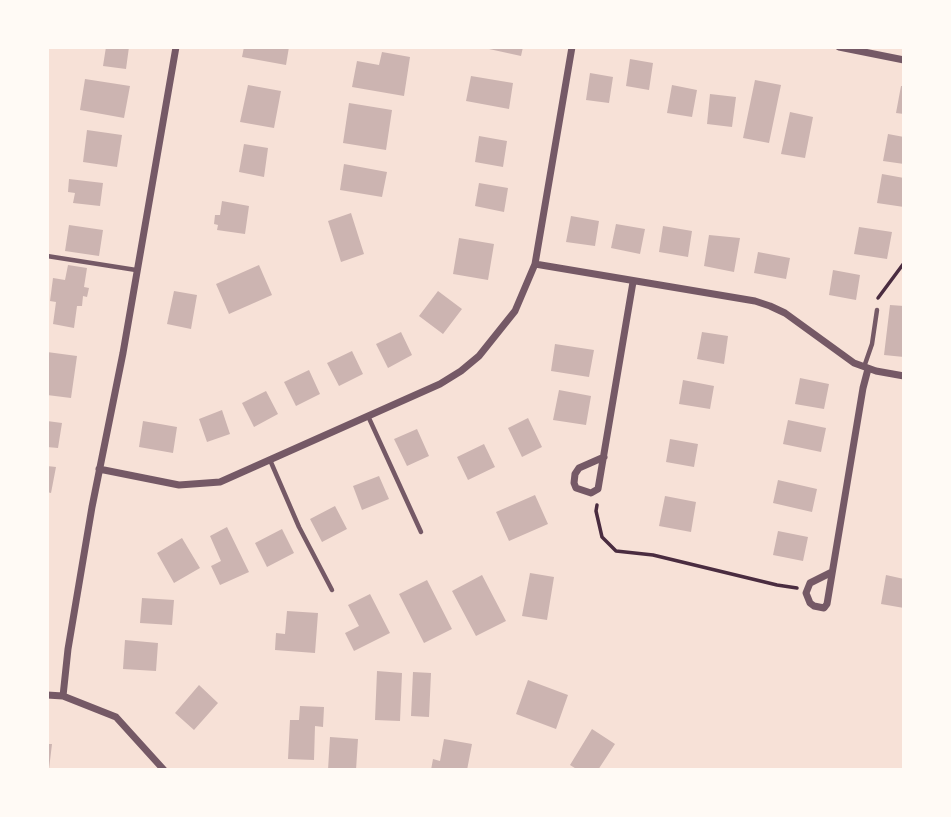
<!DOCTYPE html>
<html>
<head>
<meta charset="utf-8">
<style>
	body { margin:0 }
	#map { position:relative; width:951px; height:817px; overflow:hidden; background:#f7e1d7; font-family:Merriweather,serif }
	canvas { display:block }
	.frame { position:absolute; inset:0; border:49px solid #fffaf5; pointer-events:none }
</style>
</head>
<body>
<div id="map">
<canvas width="951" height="817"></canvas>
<div class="frame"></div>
</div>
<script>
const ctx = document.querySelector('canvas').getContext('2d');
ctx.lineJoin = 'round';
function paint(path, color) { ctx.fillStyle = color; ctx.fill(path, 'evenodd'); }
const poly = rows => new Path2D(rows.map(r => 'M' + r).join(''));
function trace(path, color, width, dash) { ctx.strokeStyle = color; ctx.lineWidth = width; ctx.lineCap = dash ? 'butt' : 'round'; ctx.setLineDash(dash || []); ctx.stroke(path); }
paint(poly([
	[106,47,129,47,126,69,103,66],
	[244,47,289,47,286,65,242,57],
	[480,47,523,47,521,56],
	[382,52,410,57,404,96,352,87,357,61,379,65],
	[630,59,653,63,649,90,626,86],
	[590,73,613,77,609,103,586,100],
	[471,76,513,83,509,109,466,101],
	[85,79,130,86,124,118,80,110],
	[755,80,781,85,769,143,743,138],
	[248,85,281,91,274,128,240,122],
	[672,85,697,90,692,117,667,113],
	[901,86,904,86,904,114,896,113],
	[710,94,736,97,732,127,707,124],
	[349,103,392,110,386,150,343,143],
	[790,112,813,117,805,158,781,154],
	[87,130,122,135,117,167,83,162],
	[888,134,904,137,904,164,883,161],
	[479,136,507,141,503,167,475,162],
	[244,144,268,148,264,177,239,172],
	[344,164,387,172,382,197,340,190],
	[882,174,904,178,904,207,877,203],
	[69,179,103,183,100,206,73,203,75,193,68,192],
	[479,183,508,188,504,212,475,206],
	[222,201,249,206,245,234,217,230,218,225,214,224,215,215,220,215],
	[351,213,364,254,341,262,328,221],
	[571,216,599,221,595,246,566,242],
	[616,224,645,229,640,254,611,248],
	[69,225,103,230,99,256,65,251],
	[663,226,692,231,688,257,659,252],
	[859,227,892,232,887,259,854,254],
	[709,235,740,238,734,272,704,266],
	[459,238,494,244,488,280,453,274],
	[758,252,790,258,786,279,754,273],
	[68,265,87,268,84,287,89,288,87,297,83,296,82,306,77,306,74,328,53,324,56,302,50,301,53,278,65,280],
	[259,265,272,295,229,314,216,284],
	[833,270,860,275,856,300,829,295],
	[174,291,197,295,191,329,167,324],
	[438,291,462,309,443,334,419,316],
	[890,305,904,306,904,357,884,355],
	[401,332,412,355,388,368,376,344],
	[702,332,728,336,724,364,697,359],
	[555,344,594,350,589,377,551,371],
	[352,351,363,374,339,386,327,363],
	[47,352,77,356,71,398,47,395],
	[309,370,320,394,296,406,284,382],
	[800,378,829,384,824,409,795,404],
	[683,380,714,386,710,409,679,404],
	[559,390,591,396,586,425,553,420],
	[266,391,278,414,254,427,242,403],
	[222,410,230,434,207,442,199,419],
	[528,418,542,447,522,457,508,428],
	[788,420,826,428,821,452,783,444],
	[47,421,62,423,58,448,47,447],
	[143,421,177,427,173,453,139,447],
	[417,429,429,456,407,466,394,439],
	[670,439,698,444,694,467,666,462],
	[484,444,495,467,468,480,457,457],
	[47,466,56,467,51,493,47,492],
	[379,476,389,499,362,510,353,486],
	[778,480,817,489,812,512,773,503],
	[535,495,548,524,509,541,496,512],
	[665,496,696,502,691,532,659,526],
	[335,506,347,529,322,542,310,519],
	[227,527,249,572,220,585,211,566,221,561,210,536],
	[282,529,294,553,267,567,255,543],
	[778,531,808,537,803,561,773,555],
	[182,538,200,568,174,583,157,553],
	[530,573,554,577,547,620,522,616],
	[482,575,506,621,476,636,452,591],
	[886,575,904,579,904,608,881,604],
	[427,580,452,629,424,643,399,594],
	[370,594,390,633,354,651,345,633,359,626,348,605],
	[142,598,174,600,172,625,140,623],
	[287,611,318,613,315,653,275,650,276,633,285,634],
	[125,640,158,643,156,671,123,669],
	[377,671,402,673,400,721,375,720],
	[413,672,431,673,429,717,411,716],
	[528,680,568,695,556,729,516,714],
	[199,685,218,703,194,730,175,713],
	[300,706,324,707,323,727,315,726,314,760,288,759,290,720,299,720],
	[592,729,615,744,598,770,578,770,570,765],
	[330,737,358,739,356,770,328,770],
	[444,739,472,744,467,770,431,770,433,759,440,761],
	[47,744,52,744,49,769,47,769]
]), '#ccb4b1');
trace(poly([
	[878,298,904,263],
	[597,505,596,511,602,537,616,551,653,555,777,585,797,588]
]), '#4a2c40', 3.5);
trace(poly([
	[47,256,136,270],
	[864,367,872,344,877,310],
	[368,416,421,532],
	[270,460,299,527,332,590]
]), '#755966', 4.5);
trace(poly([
	[839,47,904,60],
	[535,264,755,301,770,306,785,313,854,363,876,371,904,376],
	[604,457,579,468,575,474,574,483,576,488,591,493,598,489,633,282],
	[99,469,179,485,220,482,440,384,461,371,479,356,515,311,535,264,572,47],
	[832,572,810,583,806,593,810,603,814,606,824,608,827,604,863,388,868,369],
	[47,695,63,696,116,717,164,770],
	[63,696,68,649,92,507,123,353,176,47]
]), '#755966', 7);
</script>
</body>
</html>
